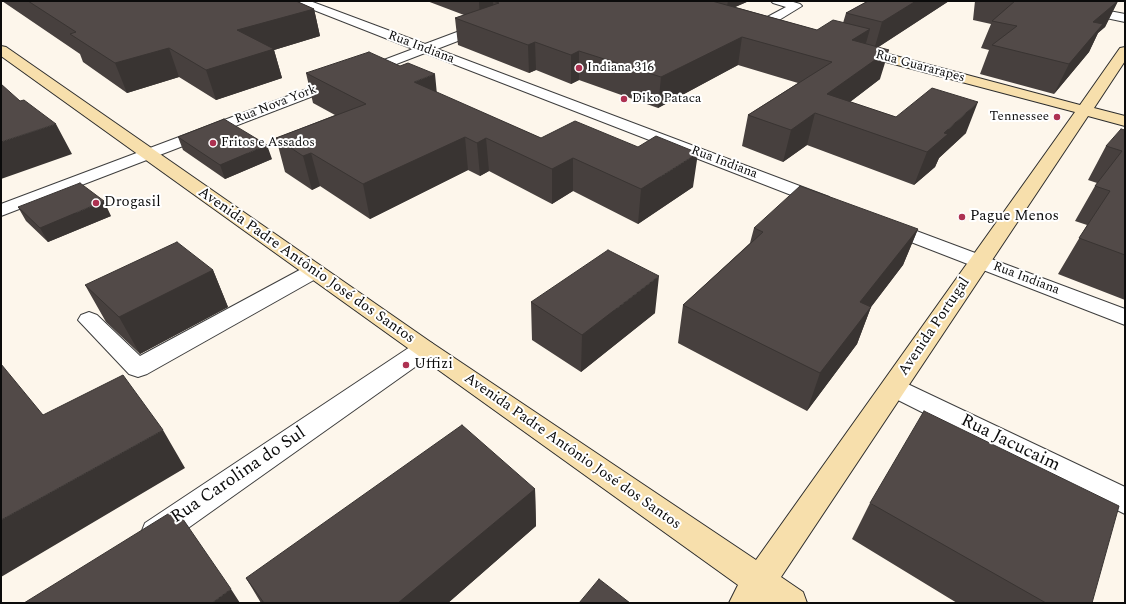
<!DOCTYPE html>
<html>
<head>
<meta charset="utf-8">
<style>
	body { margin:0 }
	#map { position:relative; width:1126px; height:604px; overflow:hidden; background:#fdf6eb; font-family:Spectral,serif }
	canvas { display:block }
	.frame { position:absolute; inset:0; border:2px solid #0b0b0b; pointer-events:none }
</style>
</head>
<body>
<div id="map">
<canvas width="1126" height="604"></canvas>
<div class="frame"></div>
</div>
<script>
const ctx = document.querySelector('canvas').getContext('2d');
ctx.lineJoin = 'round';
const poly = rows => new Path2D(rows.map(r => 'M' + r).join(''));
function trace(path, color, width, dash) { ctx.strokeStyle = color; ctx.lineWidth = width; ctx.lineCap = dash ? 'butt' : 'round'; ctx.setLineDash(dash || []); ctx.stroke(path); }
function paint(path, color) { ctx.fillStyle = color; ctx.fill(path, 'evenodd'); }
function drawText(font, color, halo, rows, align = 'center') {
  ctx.font = font + ' Spectral,serif'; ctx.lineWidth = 4; ctx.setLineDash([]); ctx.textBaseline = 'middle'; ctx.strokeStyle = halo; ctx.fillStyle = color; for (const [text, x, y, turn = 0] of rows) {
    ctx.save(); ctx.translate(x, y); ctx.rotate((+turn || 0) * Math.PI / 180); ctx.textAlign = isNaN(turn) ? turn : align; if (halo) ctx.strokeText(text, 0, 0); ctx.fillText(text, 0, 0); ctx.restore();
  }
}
const street = poly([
	[294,1,310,1,425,44,481,23,489,23,491,26,489,29,437,49,829,197,832,201,829,205,823,207,817,205,425,53,1,216,1,204,413,49,296,3,294,1],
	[771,1,790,1,800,4,802,6,766,28,758,28,756,25,758,22,786,7,773,3,771,1],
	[1034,1,1057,1,1125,14,1125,22,1040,4,1034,1],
	[887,220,1125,309,1125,325,880,230,877,226,880,222,887,220],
	[314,264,321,266,324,271,321,276,147,374,138,377,129,374,78,320,81,315,89,312,97,315,140,356,307,266,314,264],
	[424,341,432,343,436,349,432,355,167,543,156,547,145,543,141,533,145,523,416,343,424,341],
	[895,378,1125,487,1125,514,886,394,882,387,886,380,895,378]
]);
const secondary = poly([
	[1,46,6,47,432,343,756,560,1075,112,852,53,851,50,852,47,862,47,1080,105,1120,48,1125,47,1125,61,1094,108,1125,116,1125,126,1088,116,781,577,803,592,807,603,729,603,738,585,1,56,1,46]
]);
trace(street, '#3e3e3e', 2);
trace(secondary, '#2d2d2d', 2);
paint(street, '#fff');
paint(secondary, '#f7dfac');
paint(poly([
	[2,1,296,1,314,9,320,36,274,50,282,78,216,100,179,77,127,93,83,62,80,54],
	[427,1,749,1,735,7,817,30,843,23,846,13,868,1,949,1,878,47,880,79,850,102,896,117,966,133,939,158,935,167,914,185,807,145,783,162,742,146,748,115,798,83,738,65,658,108,579,80,571,84,536,70,529,73,458,45,455,18,464,15],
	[975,1,1118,1,1105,27,1098,33,1089,52,1054,94,980,74,989,50,981,48,991,24,973,20],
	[306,73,437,93,541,138,693,187,638,224,573,191,552,204,489,171,480,176,468,170,370,219,320,186,312,190,285,172,276,138,335,115,313,103],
	[1125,130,1125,300,1058,274,1087,225,1075,221,1095,186,1097,183,1088,180,1106,146],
	[178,137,272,159,225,179,183,150],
	[18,207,111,216,48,242,26,221],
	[754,228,918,229,903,265,871,307,857,344,807,411,678,343,683,305,750,243],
	[213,270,228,307,140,354,106,322,85,285],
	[531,302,655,313,581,372,532,340],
	[535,489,536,526,448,603,261,603,246,578],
	[870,503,1092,603,957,603,852,539]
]), '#47403e');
paint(poly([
	[479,1,536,1,499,3,493,1,494,16,480,22],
	[728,1,749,1,726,11],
	[916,1,949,1,874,50,882,22],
	[1118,1,1105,27,1098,33,1089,52,1054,94,1069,64,1093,22],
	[314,9,320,36,274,50,282,78,216,100,206,70,237,30],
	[870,29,862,57,852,40],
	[742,37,738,65,658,108,661,77],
	[535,42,536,70,529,73,528,45],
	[169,48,179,77,127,93,115,63],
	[889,50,880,79,829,118,827,94],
	[579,51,579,80,571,84,571,55],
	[435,74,438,105,414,82],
	[978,102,966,133,939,158,935,167,914,185,927,152,944,133],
	[815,113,807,145,783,162,791,130],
	[56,124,72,154,1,179,1,142],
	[465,137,468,170,370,219,363,184],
	[486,138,489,171,480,176,477,143],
	[267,145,272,159,225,179,220,165],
	[311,153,320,186,312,190,303,156],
	[698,153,693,187,638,224,641,189],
	[573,158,573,191,552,204,552,169],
	[104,201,111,216,48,242,40,228],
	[918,229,903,265,871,307,857,344,807,411,820,373,860,302],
	[213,270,228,307,140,354,119,317],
	[659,276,655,313,581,372,582,335],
	[163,430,185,468,1,577,1,520],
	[535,489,536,526,448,603,398,603],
	[231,589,240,603,212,603]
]), '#393432');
const building = poly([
	[28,1,296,1,314,9,237,30,274,49,206,70,169,48,115,63,70,34,76,32,28,1],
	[493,1,712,1,817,30,833,20,870,29,852,40,889,50,827,94,896,117,932,88,978,102,944,133,948,134,927,152,815,113,791,130,748,115,832,62,742,37,661,77,579,51,571,55,535,42,528,45,455,18,499,3,493,1],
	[868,1,916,1,882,22,846,13,868,1],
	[1015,1,1118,1,1093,22,1103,24,1069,64,992,45,1017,26,992,21,1015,1],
	[369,52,400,66,408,63,435,74,414,82,541,138,575,121,638,147,656,136,698,153,641,189,573,158,552,169,486,138,477,143,465,137,363,184,311,153,303,156,276,138,366,104,306,73,369,52],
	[1,84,20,101,24,100,56,124,1,142,1,84],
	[224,119,267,145,220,165,178,137,224,119],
	[1121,129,1125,130,1125,255,1079,238,1110,191,1095,186,1122,151,1106,146,1121,129],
	[80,183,104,201,40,228,18,207,80,183],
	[800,186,918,229,860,302,871,307,820,373,683,305,763,232,754,228,800,186],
	[177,242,213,270,119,317,85,285,177,242],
	[608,250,659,276,582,335,531,302,608,250],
	[1,364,43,415,123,375,163,430,1,520,1,364],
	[924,411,1119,506,1092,603,1046,603,870,503,924,411],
	[462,425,535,489,398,603,264,603,246,578,462,425],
	[176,509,231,589,212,603,24,603,176,509],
	[599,579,630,603,579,603,599,579]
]);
paint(building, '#524a48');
trace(building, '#393432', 1);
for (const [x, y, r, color] of [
	[579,68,4,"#ad3151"],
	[624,99,4,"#ad3151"],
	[1057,117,4,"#ad3151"],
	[213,143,4,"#ad3151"],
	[96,203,4,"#ad3151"],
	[962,217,4,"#ad3151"],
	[406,365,4,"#ad3151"]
]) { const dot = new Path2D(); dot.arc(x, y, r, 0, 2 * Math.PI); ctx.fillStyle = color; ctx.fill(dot); trace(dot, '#fff', 1.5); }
drawText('13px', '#0b0b0b', '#fff', [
	["Rua Indiana",421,48,21],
	["Rua Guararapes",920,67,15],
	["Rua Nova York",276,105,-21],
	["Rua Indiana",724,163,21],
	["Rua Indiana",1026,279,21]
]);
drawText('13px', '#0b0b0b', '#fff', [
	["Indiana 316",587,68],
	["Diko Pataca",632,99],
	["Tennessee",1049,117,"right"],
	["Fritos e Assados",221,143]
], 'left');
drawText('15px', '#0b0b0b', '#fff', [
	["Drogasil",104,203],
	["Pague Menos",970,217],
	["Uffizi",414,365]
], 'left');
drawText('15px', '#0b0b0b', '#fff', [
	["Avenida Padre Antônio José dos Santos",306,266,35],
	["Avenida Portugal",935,327,-56],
	["Avenida Padre Antônio José dos Santos",572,452,35]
]);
drawText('18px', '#0b0b0b', '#fff', [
	["Rua Jacucaim",1010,444,26],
	["Rua Carolina do Sul",239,476,-34]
]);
</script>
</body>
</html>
